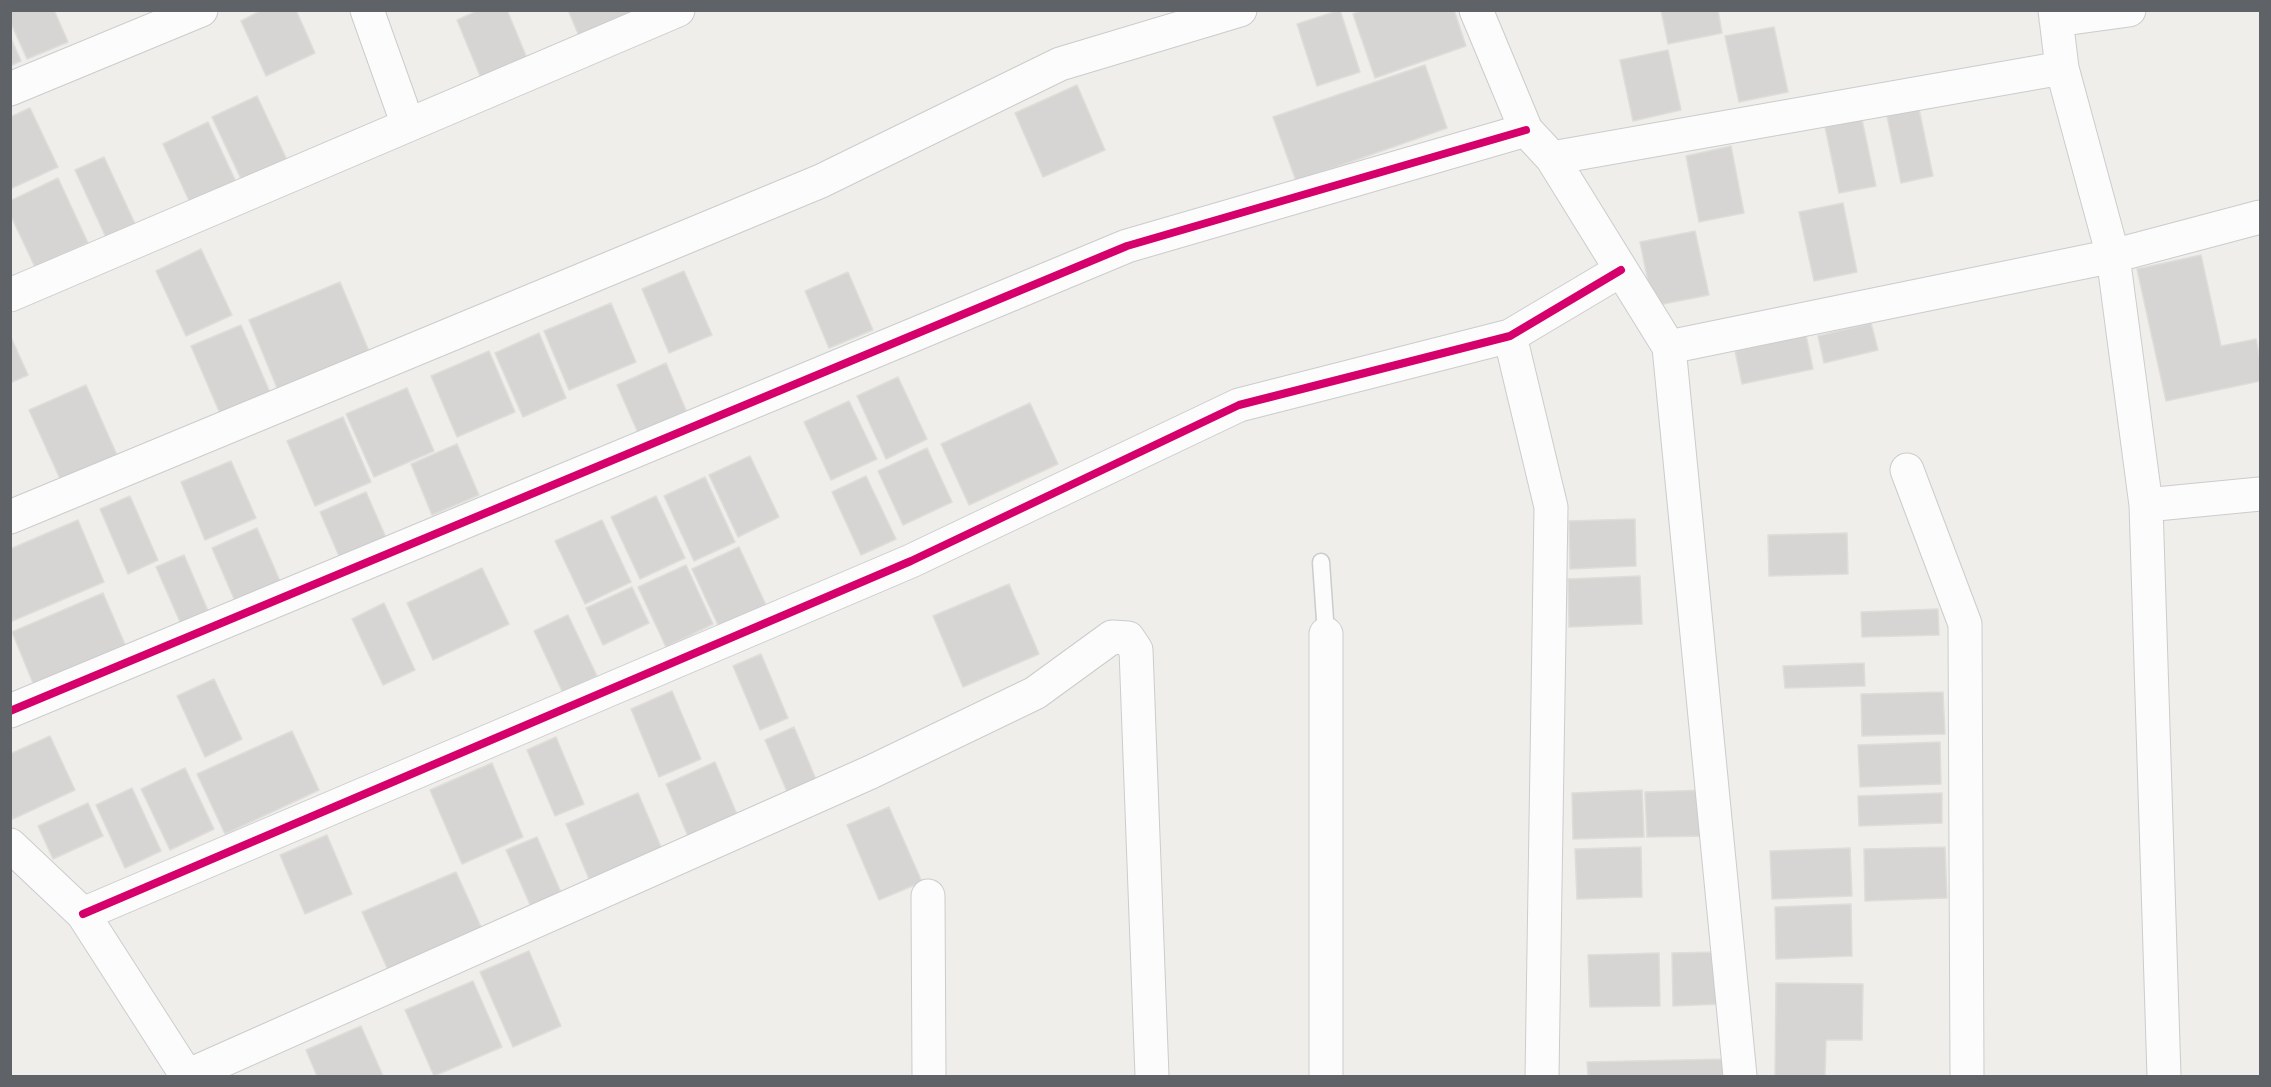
<!DOCTYPE html>
<html>
<head>
<meta charset="utf-8">
<style>
	body { margin:0 }
	#map { position:relative; width:2271px; height:1087px; overflow:hidden; background:#efeeea; font-family:"Noto Sans",sans-serif }
	canvas { display:block }
	.frame { position:absolute; inset:0; border:12px solid #5f6368; pointer-events:none }
</style>
</head>
<body>
<div id="map">
<canvas width="2271" height="1087"></canvas>
<div class="frame"></div>
</div>
<script>
const ctx = document.querySelector('canvas').getContext('2d');
ctx.lineJoin = 'round';
function paint(path, color) { ctx.fillStyle = color; ctx.fill(path, 'evenodd'); }
const poly = rows => new Path2D(rows.map(r => 'M' + r).join(''));
function trace(path, color, width, dash) { ctx.strokeStyle = color; ctx.lineWidth = width; ctx.lineCap = dash ? 'butt' : 'round'; ctx.setLineDash(dash || []); ctx.stroke(path); }
const building = poly([
	[10,10,54,10,68,42,27,59,10,21,10,10],
	[262,10,296,10,315,53,266,76,241,21,262,10],
	[479,10,507,10,529,63,483,83,457,20,479,10],
	[568,10,631,10,635,19,582,43,568,10],
	[1340,10,1360,72,1317,86,1297,24,1340,10],
	[1363,10,1454,10,1466,46,1375,78,1353,14,1363,10],
	[1661,10,1718,10,1722,33,1668,44,1661,10],
	[1774,27,1788,92,1739,102,1725,36,1774,27],
	[10,36,21,61,10,66,10,36],
	[1668,50,1681,110,1633,121,1620,60,1668,50],
	[1425,65,1447,128,1296,181,1273,117,1425,65],
	[1077,85,1105,150,1043,177,1015,113,1077,85],
	[257,96,287,160,242,181,212,117,257,96],
	[30,108,58,167,10,189,10,117,30,108],
	[1919,109,1933,176,1901,183,1887,116,1919,109],
	[1861,115,1876,186,1839,193,1824,122,1861,115],
	[208,122,237,184,191,205,163,144,208,122],
	[1731,146,1744,213,1699,222,1686,156,1731,146],
	[104,157,138,230,109,244,75,170,104,157],
	[58,178,88,243,35,267,10,214,10,201,58,178],
	[1843,203,1857,272,1814,281,1799,212,1843,203],
	[1695,231,1709,295,1653,306,1640,242,1695,231],
	[201,249,232,315,186,336,156,271,201,249],
	[2201,255,2221,346,2256,339,2260,359,2260,381,2166,401,2137,269,2201,255],
	[684,271,712,335,669,353,642,289,684,271],
	[848,272,873,330,829,348,805,291,848,272],
	[340,282,371,356,280,395,249,320,340,282],
	[611,303,636,362,569,390,544,331,611,303],
	[1871,323,1878,350,1824,363,1818,336,1871,323],
	[241,325,272,397,222,418,191,346,241,325],
	[539,333,566,398,523,417,495,353,539,333],
	[10,335,28,375,10,383,10,335],
	[1806,335,1813,369,1742,384,1735,351,1806,335],
	[489,351,515,412,457,437,431,376,489,351],
	[666,363,691,422,642,442,617,385,666,363],
	[898,377,927,439,886,459,857,396,898,377],
	[86,385,117,455,61,481,29,410,86,385],
	[407,388,434,451,374,477,346,414,407,388],
	[849,401,877,459,831,480,804,422,849,401],
	[1030,403,1058,464,969,505,941,444,1030,403],
	[343,417,371,482,315,506,287,441,343,417],
	[457,444,479,495,432,515,411,464,457,444],
	[927,448,952,502,903,525,878,471,927,448],
	[750,456,779,517,738,537,709,475,750,456],
	[231,461,256,518,205,540,181,482,231,461],
	[866,476,896,539,861,555,832,492,866,476],
	[705,477,735,542,694,561,664,496,705,477],
	[366,492,391,549,345,570,320,512,366,492],
	[130,496,158,560,128,574,100,509,130,496],
	[656,496,685,558,640,579,611,517,656,496],
	[1635,519,1636,566,1570,569,1569,521,1635,519],
	[78,520,104,582,10,622,10,549,78,520],
	[602,520,631,582,585,604,555,541,602,520],
	[257,528,283,588,238,608,212,548,257,528],
	[1847,533,1848,574,1769,576,1768,535,1847,533],
	[739,547,766,605,719,627,692,569,739,547],
	[184,555,212,620,184,631,156,567,184,555],
	[686,565,713,624,666,647,638,587,686,565],
	[482,568,509,624,433,660,407,603,482,568],
	[1640,576,1642,624,1569,627,1568,579,1640,576],
	[1009,584,1039,654,963,687,933,616,1009,584],
	[632,587,649,623,603,645,586,608,632,587],
	[103,593,127,649,35,688,12,632,103,593],
	[384,603,415,670,383,685,352,619,384,603],
	[1938,609,1939,635,1862,637,1861,612,1938,609],
	[568,615,597,676,563,693,534,631,568,615],
	[761,654,788,718,760,730,733,666,761,654],
	[1864,663,1865,686,1785,688,1783,666,1864,663],
	[214,679,242,739,205,757,177,696,214,679],
	[672,691,701,759,659,777,631,709,672,691],
	[1943,692,1945,734,1862,736,1861,694,1943,692],
	[794,727,820,789,791,801,765,740,794,727],
	[292,731,319,790,225,834,197,774,292,731],
	[50,736,75,790,13,819,10,814,10,754,50,736],
	[556,737,584,804,555,816,527,750,556,737],
	[1940,742,1941,784,1860,787,1858,745,1940,742],
	[715,762,739,819,690,841,666,784,715,762],
	[492,763,523,837,462,864,430,790,492,763],
	[185,768,214,829,170,850,141,789,185,768],
	[132,788,161,851,125,868,96,805,132,788],
	[1642,790,1644,837,1573,839,1572,793,1642,790],
	[1708,790,1710,836,1647,837,1645,792,1708,790],
	[638,793,664,854,592,886,566,824,638,793],
	[1942,793,1942,823,1859,826,1858,796,1942,793],
	[88,803,103,836,53,859,38,826,88,803],
	[889,807,922,882,879,900,847,825,889,807],
	[327,835,352,894,305,914,280,855,327,835],
	[537,837,563,897,532,909,506,850,537,837],
	[1641,847,1642,897,1577,899,1575,849,1641,847],
	[1945,847,1947,898,1865,901,1864,849,1945,847],
	[1850,848,1852,896,1772,899,1770,851,1850,848],
	[456,872,482,929,388,970,362,912,456,872],
	[1851,904,1852,956,1776,959,1775,907,1851,904],
	[529,951,561,1026,513,1047,480,972,529,951],
	[1718,952,1721,1004,1673,1006,1672,953,1718,952],
	[1659,953,1660,1006,1590,1007,1588,955,1659,953],
	[473,981,502,1047,434,1076,405,1010,473,981],
	[1776,983,1863,984,1862,1040,1826,1040,1825,1076,1775,1076,1776,983],
	[361,1026,383,1076,317,1076,306,1050,361,1026],
	[1730,1059,1731,1076,1588,1076,1587,1062,1730,1059]
]);
paint(building, '#d6d5d3');
trace(building, '#deddd9', 1.5);
const lane = poly([
	[1321,562,1326,634]
]);
const street = poly([
	[367,10,408,125],
	[1476,10,1526,130,1552,158,1669,347,1740,1076],
	[2055,10,2062,68,2113,256,2146,505,2164,1076],
	[2056,20,2129,10],
	[10,89,201,10],
	[1552,158,2062,68],
	[10,295,678,10],
	[1510,336,1551,507,1542,1076],
	[1669,347,2113,256,2260,217],
	[1907,470,1965,624,1967,1076],
	[2146,505,2260,494],
	[10,517,821,181,1060,64,1240,10],
	[10,711,1127,246,1526,130],
	[10,845,83,914,187,1076],
	[928,896,929,1076],
	[83,914,911,561,1239,405,1510,336,1621,270],
	[187,1076,871,772,1035,693,1112,637,1128,638,1136,650,1152,1076],
	[1326,1076,1326,634]
]);
trace(lane, '#cbcccc', 19);
trace(street, '#cbcccc', 35);
trace(lane, '#fdfcfc', 16);
trace(street, '#fdfcfc', 33);
trace(poly([
	[10,711,1127,246,1526,130],
	[83,914,911,561,1239,405,1510,336,1621,270]
]), '#d6006c', 8);
</script>
</body>
</html>
